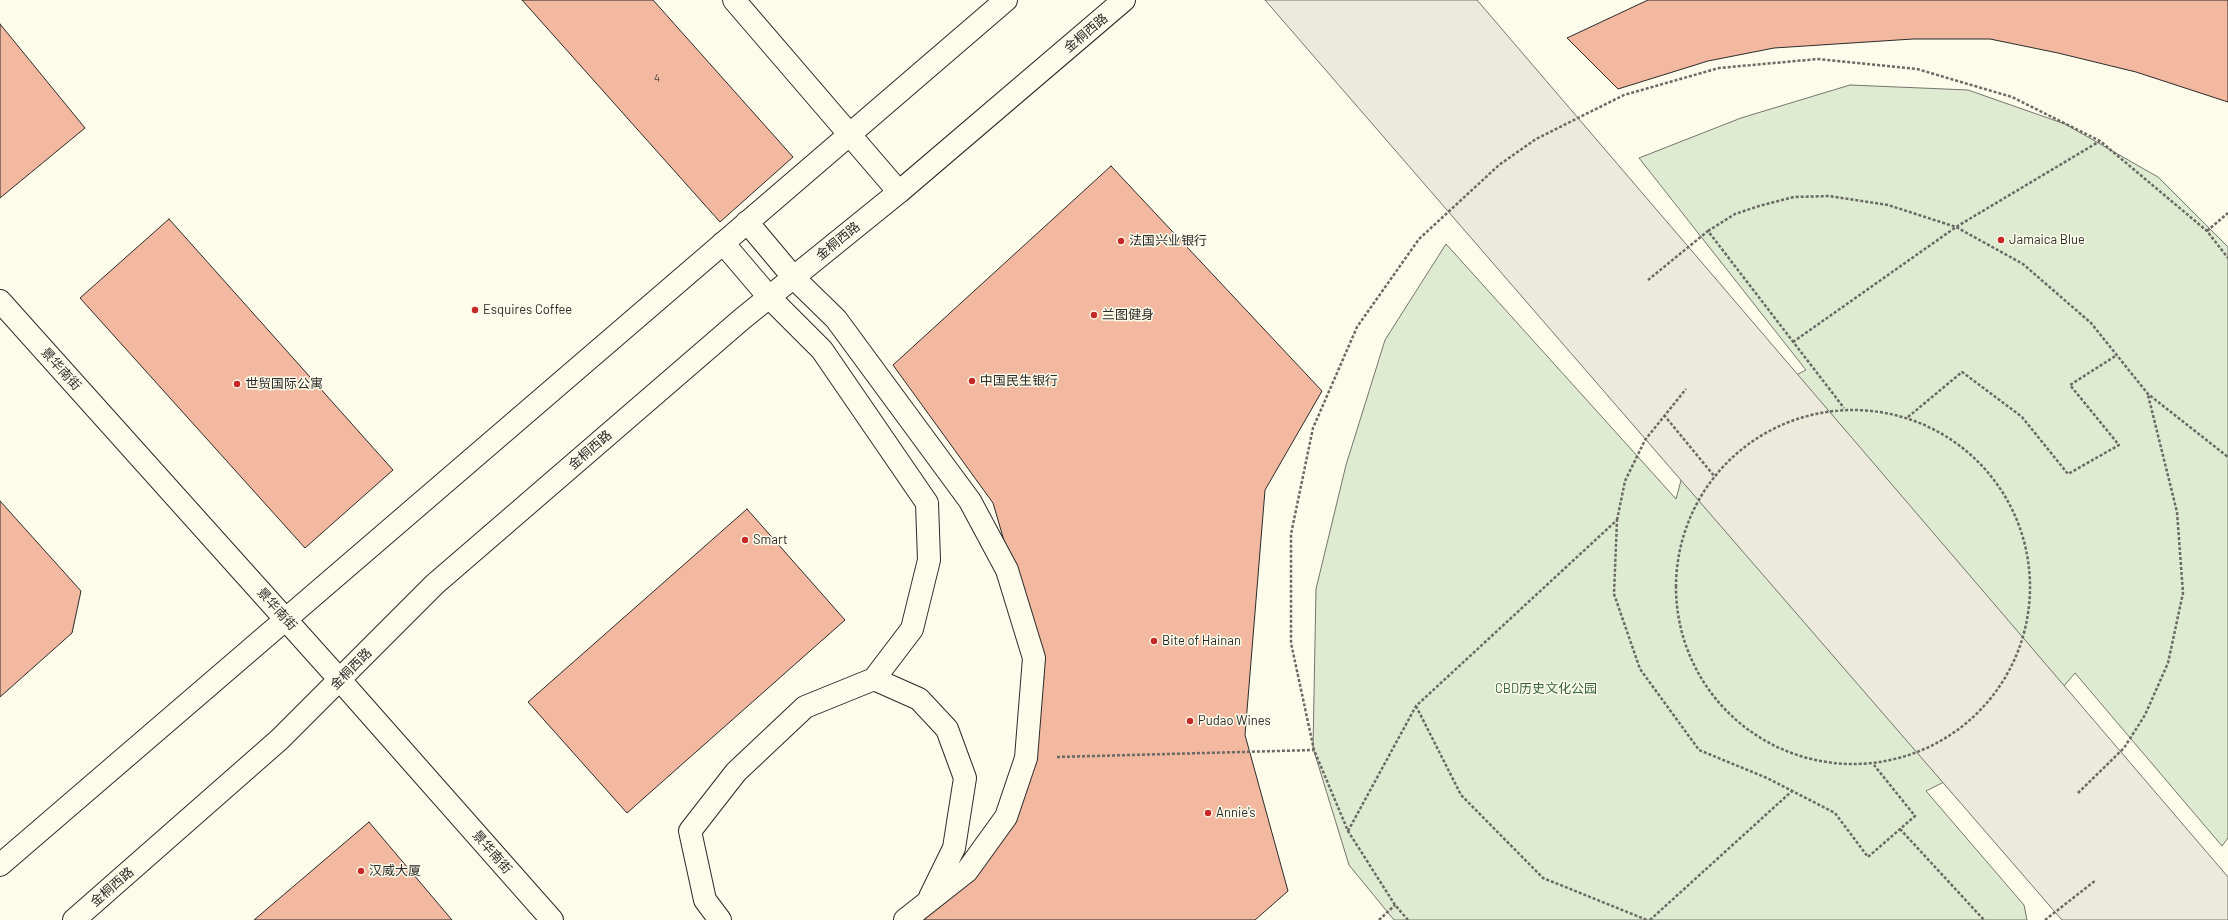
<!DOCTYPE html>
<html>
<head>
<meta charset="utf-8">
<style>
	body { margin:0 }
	canvas { display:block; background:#fdfbea }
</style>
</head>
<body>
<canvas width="2228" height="920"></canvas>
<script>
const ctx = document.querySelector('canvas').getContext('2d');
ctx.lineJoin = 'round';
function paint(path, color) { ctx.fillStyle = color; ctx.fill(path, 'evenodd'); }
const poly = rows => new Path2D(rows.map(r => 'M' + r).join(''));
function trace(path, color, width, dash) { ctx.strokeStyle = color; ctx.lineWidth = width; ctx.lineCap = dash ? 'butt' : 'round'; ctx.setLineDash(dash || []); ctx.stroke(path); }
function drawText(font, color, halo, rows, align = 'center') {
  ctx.font = font + ' Barlow,"Noto Sans SC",sans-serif'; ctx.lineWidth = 3; ctx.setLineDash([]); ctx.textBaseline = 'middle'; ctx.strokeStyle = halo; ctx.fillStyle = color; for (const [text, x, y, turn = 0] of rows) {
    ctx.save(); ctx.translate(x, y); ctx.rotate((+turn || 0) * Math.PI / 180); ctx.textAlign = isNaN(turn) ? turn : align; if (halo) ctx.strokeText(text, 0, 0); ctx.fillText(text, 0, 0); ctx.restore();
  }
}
const green = poly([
	[1850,85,1968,90,2065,124,2158,177,2228,247,2228,838,2222,846,2075,673,2022,735,1988,760,1926,791,2024,905,2027,920,1394,920,1349,865,1313,748,1316,589,1346,465,1385,340,1446,244,1676,499,1690,447,1741,403,1806,370,1639,158,1741,118,1850,85]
]);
paint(green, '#deebd1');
trace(green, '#74746e', 1);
const parking = poly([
	[1265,0,1477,0,2228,877,2228,920,2062,920,1265,0]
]);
paint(parking, '#eceadb');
trace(parking, '#74746e', 1);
const building = poly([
	[522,0,653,0,793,157,720,222,522,0],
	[1648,0,2228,0,2228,102,2136,72,2058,53,1990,39,1913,39,1774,48,1708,61,1618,89,1567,38,1648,0],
	[0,24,85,128,0,198,0,24],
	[1111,166,1322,391,1265,490,1245,735,1288,891,1255,920,908,920,967,871,1026,758,1044,677,993,503,893,365,1111,166],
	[169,219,393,470,305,548,80,298,169,219],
	[0,501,81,591,72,633,0,697,0,501],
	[747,509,845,620,627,813,528,702,747,509],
	[369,822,452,920,254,920,369,822]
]);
paint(building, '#f2b8a0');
trace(building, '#2b2b2b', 1);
const minor = poly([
	[734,0,899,192],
	[747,222,794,278,836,319,970,501,1007,570,1034,658,1026,758,1006,817,967,871,905,920],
	[0,301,340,680,552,920],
	[874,679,919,699,947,729,965,778,954,848,930,897],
	[720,920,705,900,690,831,736,772,805,707,874,679,912,629,929,560,927,503,822,350,769,297,723,243]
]);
const major = poly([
	[0,865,1006,0],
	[74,920,280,739,435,584,742,319,899,192,1124,0]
]);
trace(minor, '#2b2b2b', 24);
trace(major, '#2b2b2b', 24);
trace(poly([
	[1708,231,1735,214,1759,206,1794,197,1829,196,1888,205,1956,227,2023,264,2091,323,2148,394,2228,457],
	[2207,231,2228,213],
	[1648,280,1708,231,1844,408],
	[1793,342,1956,227,2100,141],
	'1676 587a177 177 0 1 1 354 0a177 177 0 1 1-354 0Z',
	[1664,415,1715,477],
	[1908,417,1962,372,2022,417,2068,474,2119,445,2070,385,2117,355],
	[1617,520,1625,481,1645,440,1686,389],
	[1416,706,1461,795,1543,878,1647,920],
	[1057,757,1314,750],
	[2078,793,2124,748,2145,715,2168,663,2183,593,2177,512,2148,395],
	[1900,829,1984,920],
	[1348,831,1416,706,1617,520,1614,594,1640,669,1699,750,1767,778,1835,813,1868,857,1915,816,1874,765],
	[1379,920,1395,905],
	[1408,920,1395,905,1348,831,1314,750,1291,643,1291,534,1313,428,1357,327,1419,239,1499,165,1536,139,1624,95,1719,68,1818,59,1917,69,2012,97,2100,141,2207,231,2228,258],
	[1650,920,1792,791],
	[2045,920,2096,880]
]), '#6a6964', 2.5, [3, 2]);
trace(minor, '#fdfbea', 22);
trace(major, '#fdfbea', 22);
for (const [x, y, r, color] of [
	[2001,240,4,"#c62828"],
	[1121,241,4,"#c62828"],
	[475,310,4,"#c62828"],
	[1094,315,4,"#c62828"],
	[972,381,4,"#c62828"],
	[237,384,4,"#c62828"],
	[745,540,4,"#c62828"],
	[1154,641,4,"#c62828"],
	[1190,721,4,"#c62828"],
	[1208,813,4,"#c62828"],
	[361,871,4,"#c62828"]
]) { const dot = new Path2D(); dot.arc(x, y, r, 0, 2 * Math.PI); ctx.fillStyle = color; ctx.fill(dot); trace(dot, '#fdfbea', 1.5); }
drawText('11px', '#5d4e48', null, [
	["4",657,78]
]);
drawText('13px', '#2b2b2b', '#fdfbea', [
	["金桐西路",1086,33,-40],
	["金桐西路",838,241,-39],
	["景华南街",61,369,48],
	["金桐西路",590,450,-41],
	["景华南街",277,609,48],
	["金桐西路",351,669,-45],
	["景华南街",492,852,49],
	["金桐西路",112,887,-41]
]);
drawText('13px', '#2b2b2b', '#fdfbea', [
	["Jamaica Blue",2009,240],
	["法国兴业银行",1129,241],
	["Esquires Coffee",483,310],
	["兰图健身",1102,315],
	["中国民生银行",980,381],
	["世贸国际公寓",245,384],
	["Smart",753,540],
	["Bite of Hainan",1162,641],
	["Pudao Wines",1198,721],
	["Annie's",1216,813],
	["汉威大厦",369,871]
], 'left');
drawText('13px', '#34623c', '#fdfbea', [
	["CBD历史文化公园",1546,689]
]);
</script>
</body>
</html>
